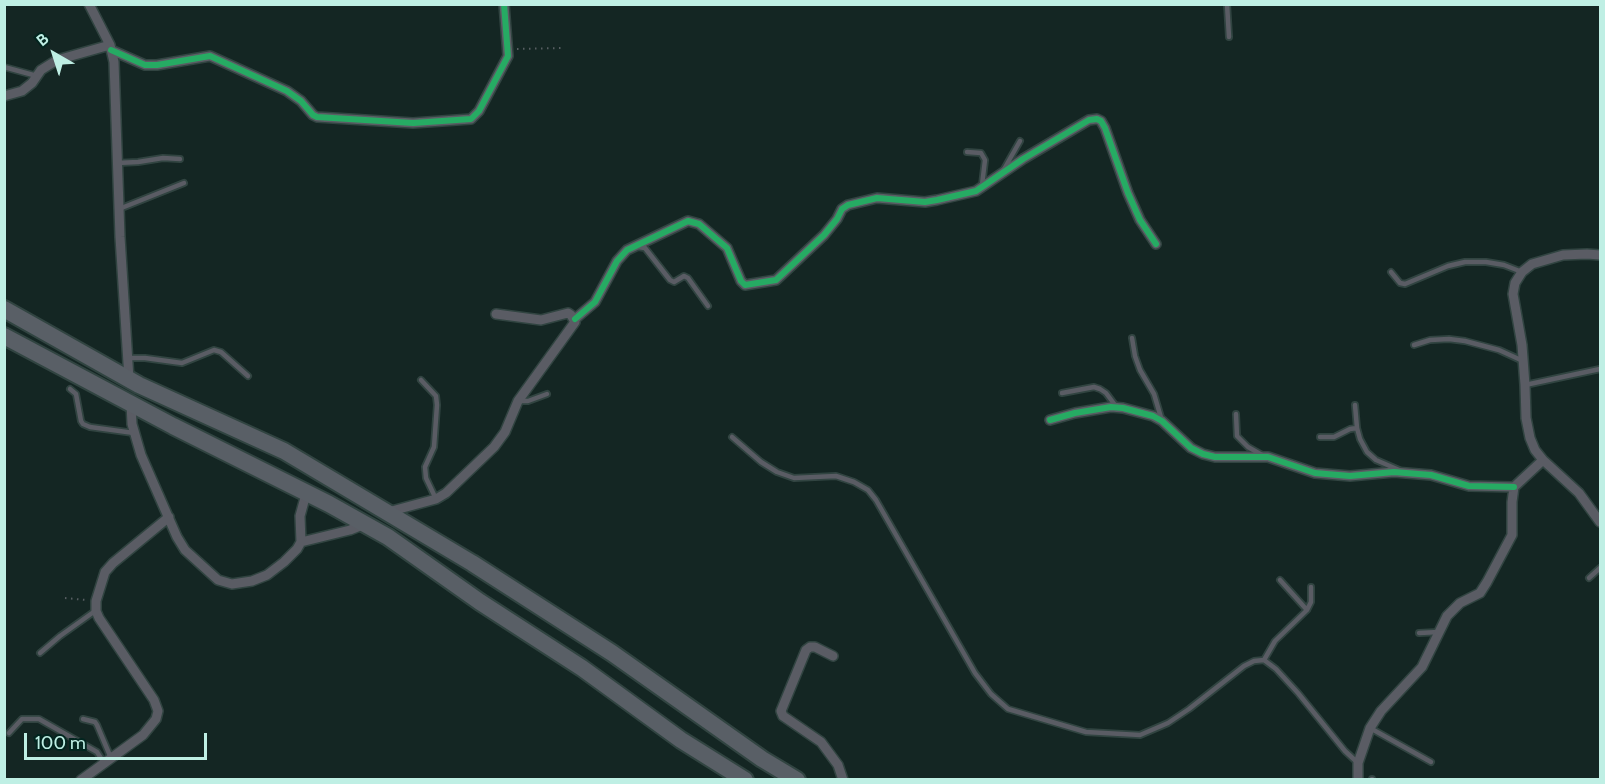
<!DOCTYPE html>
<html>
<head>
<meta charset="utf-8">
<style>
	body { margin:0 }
	#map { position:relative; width:1605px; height:784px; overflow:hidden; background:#142623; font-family:Cabin,sans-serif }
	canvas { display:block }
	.frame { position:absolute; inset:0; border:6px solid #bfefe4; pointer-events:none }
	.north { position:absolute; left:24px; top:24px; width:60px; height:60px; -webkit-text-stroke:4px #02251f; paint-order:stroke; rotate:321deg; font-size:16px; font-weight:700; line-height:24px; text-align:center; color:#bfefe4 }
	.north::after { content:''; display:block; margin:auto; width:21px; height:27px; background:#bfefe4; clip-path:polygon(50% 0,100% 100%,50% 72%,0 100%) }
	.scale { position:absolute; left:24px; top:733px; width:183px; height:27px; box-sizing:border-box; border:3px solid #bfefe4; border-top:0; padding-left:8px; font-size:18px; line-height:21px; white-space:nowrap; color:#bfefe4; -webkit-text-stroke:4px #02251f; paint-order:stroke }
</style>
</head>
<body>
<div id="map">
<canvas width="1605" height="784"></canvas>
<div class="frame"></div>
<div class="north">B</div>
<div class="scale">100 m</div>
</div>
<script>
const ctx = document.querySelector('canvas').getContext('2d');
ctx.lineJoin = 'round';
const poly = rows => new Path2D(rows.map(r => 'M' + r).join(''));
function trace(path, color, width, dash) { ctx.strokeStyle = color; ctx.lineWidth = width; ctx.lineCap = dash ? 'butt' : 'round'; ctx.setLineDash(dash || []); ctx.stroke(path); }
const service = poly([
	[1227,4,1229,37],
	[4,67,37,76],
	[967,152,981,153,985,160,982,185],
	[117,163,138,162,163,158,180,159],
	[1003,171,1020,141],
	[119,209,184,183],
	[638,247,645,248,670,280,674,282,684,276,688,278,708,306],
	[1391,272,1400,283,1405,284,1448,266,1465,262,1486,262,1504,265,1522,272],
	[1132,338,1135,356,1140,370,1154,394,1162,421],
	[1414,345,1430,340,1449,339,1465,341,1499,350,1523,361],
	[128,358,145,358,182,363,214,350,221,352,248,376],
	[421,380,436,396,437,405,434,447,425,467,426,478,436,499],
	[1525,385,1600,369],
	[70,389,76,394,81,421,83,424,90,427,134,433],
	[1062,393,1094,387,1100,389,1106,393,1115,405],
	[518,401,528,401,547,394],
	[1355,405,1357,428],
	[1236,414,1237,436,1248,447,1262,455],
	[732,437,761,462,777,472,794,478,836,476,854,482,868,490,876,500,975,673,991,694,1008,709,1086,732,1140,735,1168,723,1189,709,1244,666,1254,661,1264,660,1276,669,1298,693,1345,751,1358,763],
	[1320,437,1334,437,1350,429,1357,428,1360,439,1367,452,1376,460,1399,470],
	[1589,578,1600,568],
	[1280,580,1307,610],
	[1419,633,1439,632],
	[40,653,60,636,95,611],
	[1264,660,1275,641,1307,610,1311,602,1311,587],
	[83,719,95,722,97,725,111,758],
	[1370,728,1431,762],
	[9,733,22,719,39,719,97,752,104,763],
	[1372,779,1372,780]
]);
const minor = poly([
	[89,4,110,45,114,62,120,237,129,379],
	[111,50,145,65,157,65,210,56,287,91,301,101,313,115,317,117,413,123,471,119,479,111,508,56,504,4],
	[4,96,22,91,32,83,41,70,57,60,110,45],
	[1600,255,1587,254,1563,255,1532,264,1522,272,1515,283,1513,294,1522,345,1525,385,1526,418,1530,438,1535,450,1543,460,1579,493,1600,522],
	[575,319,595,302,617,261,627,250,688,221,699,224,727,248,741,281,745,285,776,280,824,235,837,219,842,209,848,205,877,198,925,202,937,200,976,191,1023,159,1089,120,1097,119,1101,121,1105,128,1128,193,1140,220,1156,244],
	[131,404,132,424,141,455,177,537,185,550,218,580,232,584,252,581,267,575,284,562,297,549,301,542,350,530,365,524],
	[1050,420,1075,413,1111,407,1123,408,1153,416,1162,421,1191,448,1203,454,1215,457,1268,457,1315,473,1350,476,1394,472,1431,475,1469,486,1514,487],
	[388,512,436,499,446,493,494,447,505,432,518,401,575,322,571,315,568,313,541,320,496,314],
	[301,542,300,516,306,494],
	[833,656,815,647,810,647,806,650,781,711,783,716,821,742,838,765,843,780],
	[81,780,143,735,156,719,158,711,154,700,99,618,96,611,96,601,105,572,113,563,169,517],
	[1358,780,1358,763,1370,728,1381,711,1422,667,1447,616,1460,603,1480,593,1487,582,1512,535,1512,502,1514,487,1543,460]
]);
const trunk = poly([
	[4,309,139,385,284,451,472,563,612,653,762,759,797,780],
	[4,336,173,426,329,504,388,537,480,602,582,668,681,740,745,780]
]);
trace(service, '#314441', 8);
trace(minor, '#314441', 12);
trace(trunk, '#314441', 20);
trace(poly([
	[517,49,561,48],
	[65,598,86,600]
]), '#575e62', 2, [1.5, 4.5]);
trace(service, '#5a5c64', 4.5);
trace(minor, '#5a5c64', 9);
trace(trunk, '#595f66', 16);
trace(poly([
	[111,50,145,65,157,65,210,56,287,91,301,101,313,115,317,117,413,123,471,119,479,111,508,56,504,4],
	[575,319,595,302,617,261,627,250,688,221,699,224,727,248,741,281,745,285,776,280,824,235,837,219,842,209,848,205,877,198,925,202,937,200,976,191,1023,159,1089,120,1097,119,1101,121,1105,128,1128,193,1140,220,1156,244],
	[1050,420,1075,413,1111,407,1123,408,1153,416,1162,421,1191,448,1203,454,1215,457,1268,457,1315,473,1350,476,1394,472,1431,475,1469,486,1514,487]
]), '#26ab63', 6);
</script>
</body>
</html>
